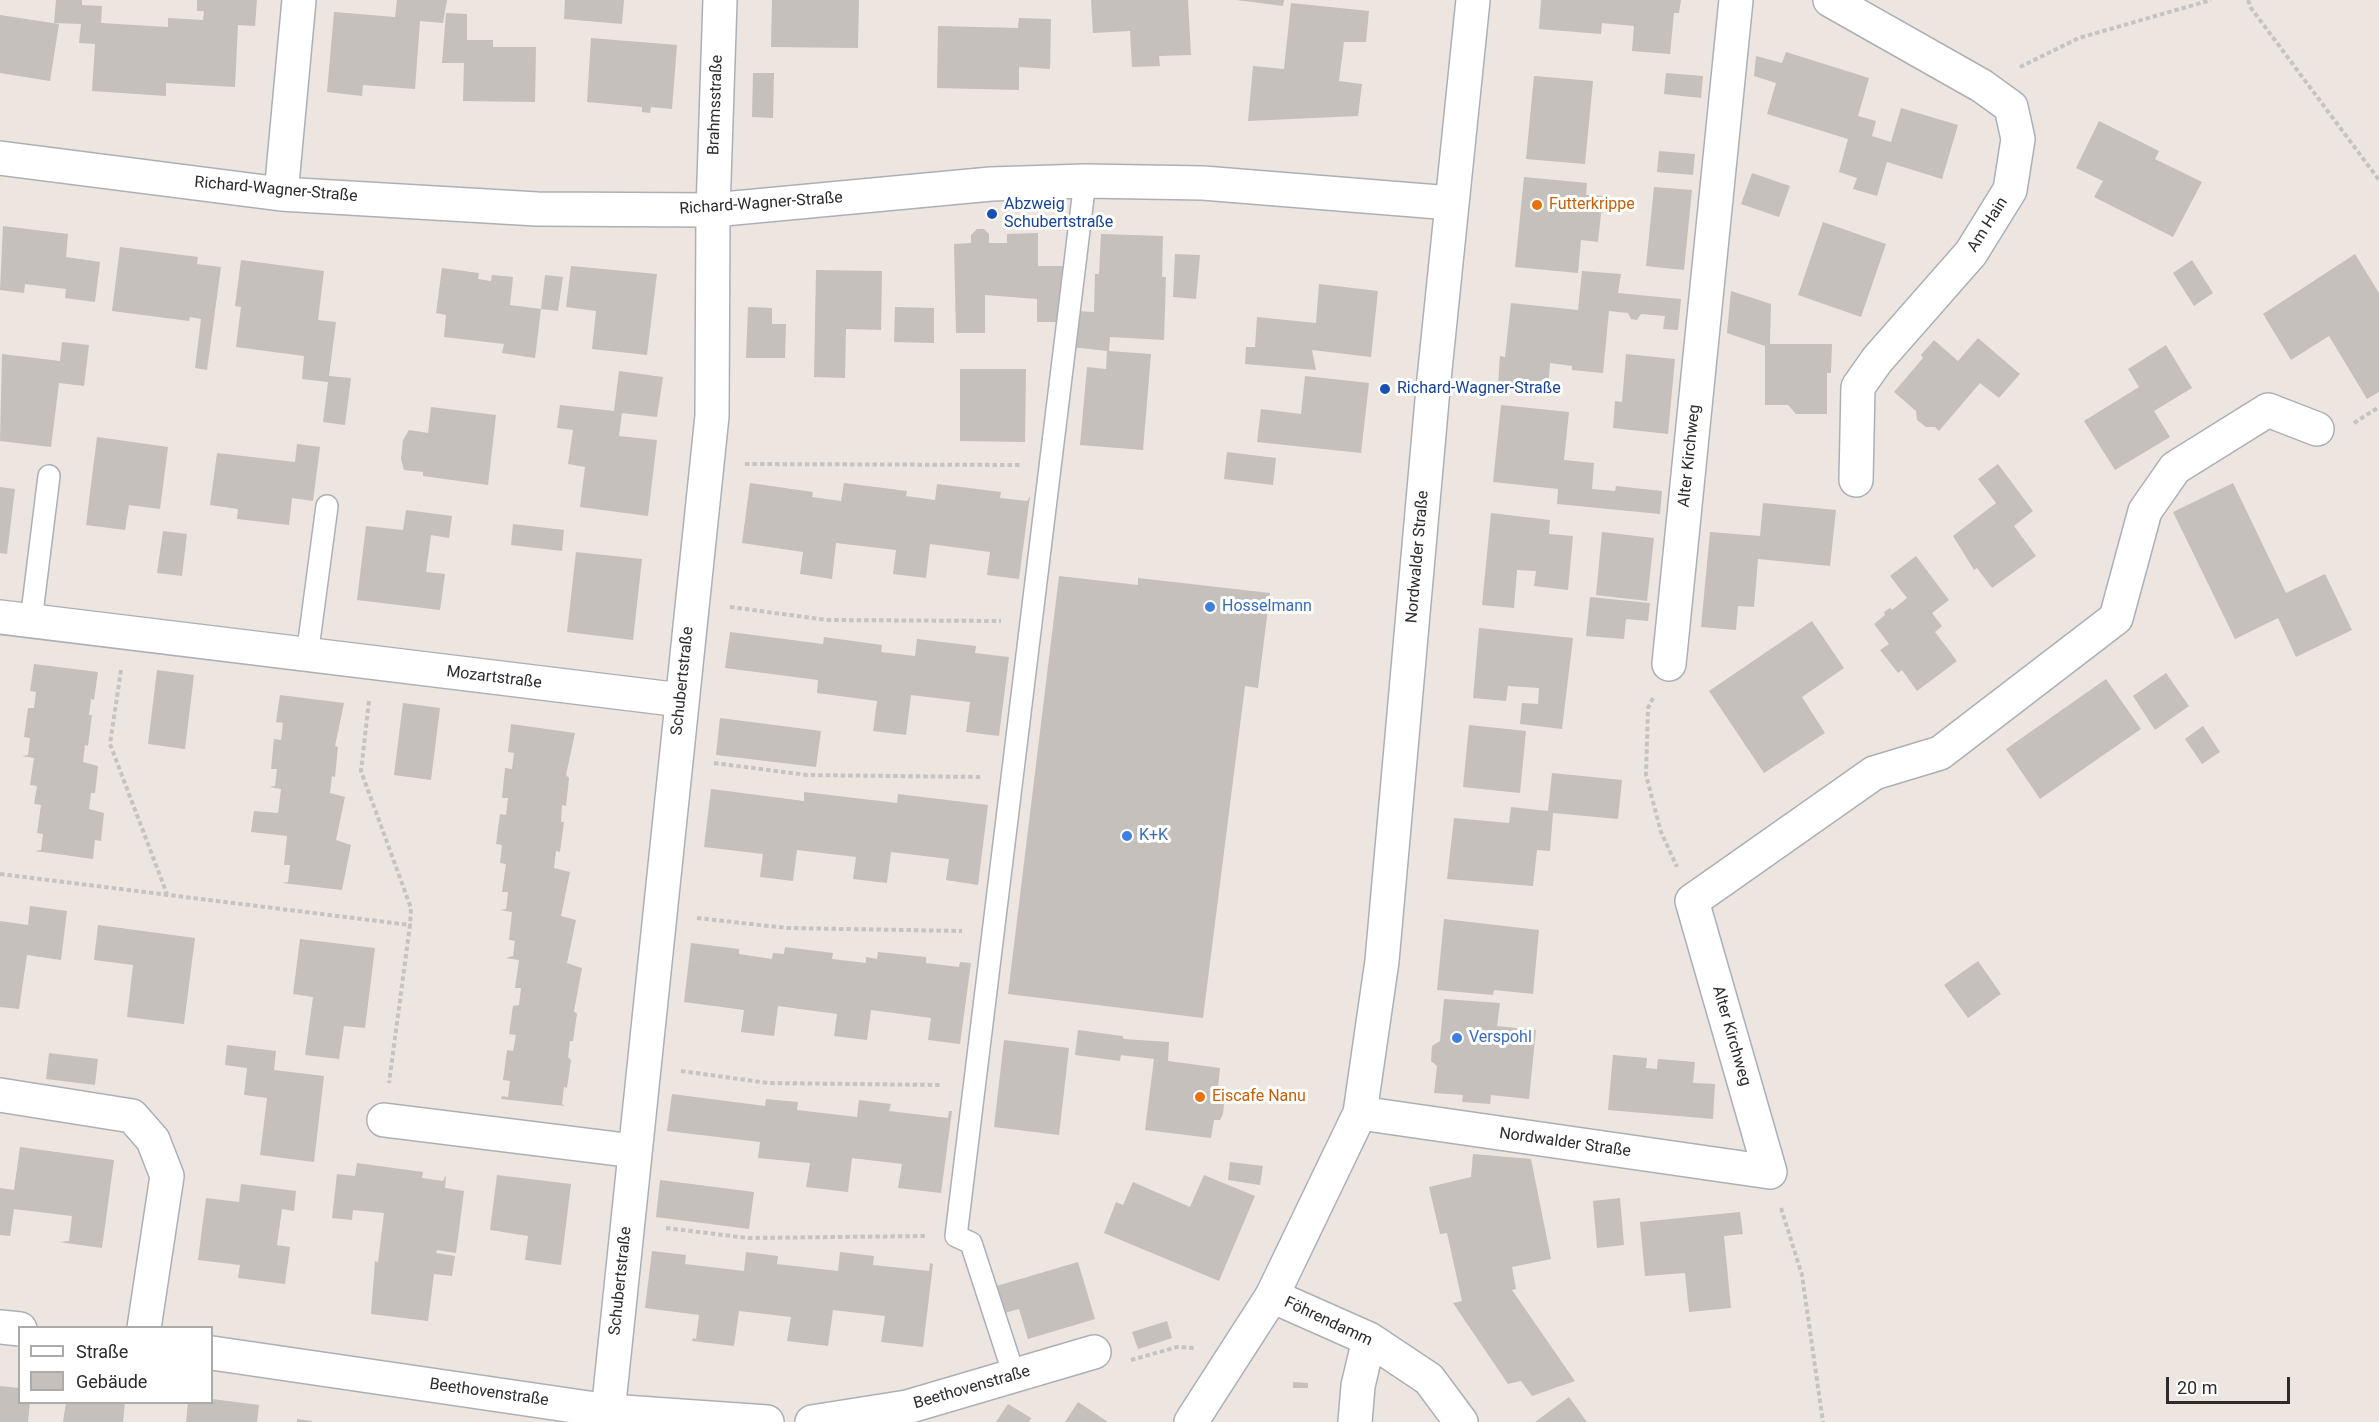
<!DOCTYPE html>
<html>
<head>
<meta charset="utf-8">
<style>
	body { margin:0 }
	#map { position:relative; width:2379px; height:1422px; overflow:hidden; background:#ece5e0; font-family:Roboto,sans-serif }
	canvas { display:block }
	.legend { position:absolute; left:18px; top:1326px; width:195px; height:78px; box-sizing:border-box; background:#fff; border:2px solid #ababab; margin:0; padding:8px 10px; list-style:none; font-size:18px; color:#2c2c2c }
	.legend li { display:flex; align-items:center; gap:12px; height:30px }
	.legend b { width:30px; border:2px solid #ababab }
	.scale { position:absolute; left:2166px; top:1377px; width:124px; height:27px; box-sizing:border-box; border:3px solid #2c2c2c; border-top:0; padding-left:8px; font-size:18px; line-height:21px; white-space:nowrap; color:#2c2c2c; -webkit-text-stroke:4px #fff; paint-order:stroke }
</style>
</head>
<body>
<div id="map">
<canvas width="2379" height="1422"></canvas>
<ul class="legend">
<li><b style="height:8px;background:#fff"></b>Straße</li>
<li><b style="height:16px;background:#c5c0bb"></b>Gebäude</li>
</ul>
<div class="scale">20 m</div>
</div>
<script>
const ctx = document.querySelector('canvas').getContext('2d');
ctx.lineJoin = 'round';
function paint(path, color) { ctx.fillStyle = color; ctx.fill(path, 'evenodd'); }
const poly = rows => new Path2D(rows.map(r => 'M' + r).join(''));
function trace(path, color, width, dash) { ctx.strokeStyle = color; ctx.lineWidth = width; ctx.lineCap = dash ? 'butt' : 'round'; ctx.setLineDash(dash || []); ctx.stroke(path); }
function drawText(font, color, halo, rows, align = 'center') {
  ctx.font = font + ' Roboto,sans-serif'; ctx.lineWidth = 6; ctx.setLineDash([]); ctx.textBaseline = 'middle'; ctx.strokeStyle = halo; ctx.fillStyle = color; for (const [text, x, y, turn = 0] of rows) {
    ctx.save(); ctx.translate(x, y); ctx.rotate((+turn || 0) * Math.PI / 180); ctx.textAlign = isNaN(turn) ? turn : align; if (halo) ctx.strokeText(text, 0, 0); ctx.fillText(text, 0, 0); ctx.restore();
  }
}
paint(poly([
	[56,0,82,0,82,5,102,6,101,23,168,27,168,18,203,20,204,11,197,11,197,0,257,0,255,26,238,25,235,87,166,83,166,96,92,91,95,44,79,43,81,24,54,23],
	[397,0,447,0,443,23,420,21,415,89,363,85,362,96,327,92,334,12,395,17],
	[565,0,624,0,622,24,564,19],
	[772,0,859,0,858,48,771,47],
	[1091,0,1188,0,1191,55,1159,56,1160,66,1132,67,1130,31,1093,33],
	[1236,0,1284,0,1283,6],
	[1541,0,1681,0,1679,13,1674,13,1670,54,1632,51,1634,26,1602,23,1601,34,1539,29],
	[1291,3,1369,11,1366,42,1344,42,1339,81,1362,84,1358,116,1248,121,1253,66,1284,69],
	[446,13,467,14,467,40,493,40,493,47,536,47,535,102,463,101,464,63,442,63],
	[0,15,59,24,50,81,0,73],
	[1019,18,1051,19,1050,69,1019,67,1019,90,937,88,938,26,1018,28],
	[591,38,677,45,672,109,651,107,650,113,642,112,642,107,587,102],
	[1786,52,1869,78,1858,116,1876,121,1872,136,1891,142,1901,108,1958,125,1942,179,1887,162,1877,196,1853,189,1857,178,1839,172,1848,139,1767,114,1776,83,1754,76,1756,56,1782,63],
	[753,73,774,73,773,118,752,117],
	[1666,73,1703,76,1701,98,1664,94],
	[1534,76,1593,81,1585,164,1526,159],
	[2099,121,2159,151,2155,159,2202,182,2173,237,2094,197,2103,181,2076,168],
	[1659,151,1695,154,1693,175,1657,172],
	[1752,173,1790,186,1779,217,1741,204],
	[1524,177,1587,183,1586,195,1603,196,1598,242,1581,240,1578,273,1515,267],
	[1654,187,1692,190,1684,270,1646,266],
	[1823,222,1886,244,1861,317,1798,295],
	[3,226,68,234,66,257,100,262,95,302,65,298,66,289,25,284,24,293,0,290],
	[977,229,984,229,989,234,989,243,1007,243,1007,234,1038,233,1038,266,1064,266,1058,322,1037,322,1037,299,985,295,985,333,956,333,954,244,971,243,971,235],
	[1101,234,1163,236,1162,277,1166,277,1164,340,1110,337,1109,351,1151,354,1143,450,1080,445,1087,367,1106,369,1107,351,1071,347,1075,311,1094,312,1095,274,1099,274],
	[120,247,198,257,197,264,221,267,207,370,195,368,201,319,190,317,189,321,112,311],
	[1175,254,1200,255,1196,299,1173,297],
	[2355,254,2379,293,2379,392,2367,399,2329,336,2291,360,2263,314],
	[241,260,324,271,318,320,336,322,329,376,351,378,345,425,323,422,328,382,302,379,304,356,236,347,241,307,235,306],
	[2192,260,2213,293,2194,306,2173,273],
	[571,266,657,274,647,355,592,349,596,311,566,307],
	[442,268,479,273,478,279,491,281,492,275,513,277,510,305,541,309,535,358,502,353,504,344,444,337,446,315,436,313],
	[816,270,882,271,881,330,846,329,845,378,814,377],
	[1582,271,1621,274,1618,293,1681,299,1678,330,1663,329,1665,316,1641,314,1637,320,1631,319,1628,313,1609,311,1603,373,1572,370,1572,366,1550,363,1548,389,1498,384,1500,356,1505,357,1511,303,1578,310],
	[545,275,563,277,558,311,541,309],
	[1319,284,1378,291,1371,357,1312,350,1316,370,1245,364,1246,347,1255,347,1257,317,1316,323],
	[1731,291,1771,304,1770,344,1832,344,1831,373,1827,373,1827,414,1796,414,1788,405,1765,405,1765,346,1727,333],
	[748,307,772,308,772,324,786,324,785,358,746,358],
	[895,307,934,308,934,343,894,342],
	[1978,338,2020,374,1999,398,1980,383,1939,431,1935,427,1926,427,1917,420,1916,411,1894,392,1923,358,1921,355,1934,340,1958,361],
	[62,342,89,345,84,386,59,383,51,447,0,441,2,354,60,361],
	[2166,345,2192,388,2154,411,2170,437,2115,470,2084,421,2139,387,2128,369],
	[1626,354,1675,359,1668,434,1613,428,1615,401,1622,402],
	[960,369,1026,369,1025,442,960,441],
	[619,371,663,377,657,417,622,413,619,436,657,440,648,516,580,507,585,467,568,464,573,430,557,428,560,405,614,411],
	[1305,376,1369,383,1361,453,1257,442,1261,409,1301,414],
	[1501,405,1569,412,1564,460,1594,463,1592,489,1615,491,1616,486,1662,491,1660,514,1557,504,1558,489,1493,482],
	[431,407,496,415,488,485,423,476,423,472,404,470,401,459,403,440,409,430,428,433],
	[97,437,168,447,160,509,129,505,125,530,86,525],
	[297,444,320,447,313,501,292,498,289,525,237,519,238,509,210,505,217,453,295,462],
	[1227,452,1276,458,1273,485,1224,479],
	[1998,464,2033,511,2014,526,2036,556,1992,588,1977,568,1974,570,1953,536,1996,503,1978,479],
	[750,483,813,492,812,497,841,501,844,483,907,491,906,496,935,500,937,484,1001,492,1000,498,1027,501,1030,496,1019,579,987,575,990,552,930,544,926,578,893,574,896,550,836,543,832,579,800,574,803,552,742,543],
	[2233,483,2286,593,2325,574,2352,630,2296,657,2278,618,2235,639,2173,512],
	[0,487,15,489,7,554,0,553],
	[1763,503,1836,510,1830,566,1758,559,1754,607,1738,606,1736,630,1701,627,1710,532,1760,536],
	[406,510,452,516,449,538,431,535,426,572,445,574,440,610,357,600,366,526,403,530],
	[1491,513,1550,520,1549,534,1573,536,1568,590,1534,586,1536,571,1517,570,1514,608,1482,605],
	[513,524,564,530,562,551,511,545],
	[163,531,187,534,182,576,157,573],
	[1602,532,1654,538,1647,601,1596,595],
	[576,552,642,559,633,640,567,632],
	[1916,556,1949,600,1932,613,1942,626,1935,632,1957,661,1917,691,1902,670,1898,673,1880,650,1889,644,1874,624,1885,615,1884,612,1890,608,1892,610,1907,598,1890,576],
	[1059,576,1138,585,1138,578,1270,593,1258,688,1245,686,1203,1018,1008,994],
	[1590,597,1650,603,1648,621,1626,619,1624,639,1586,636],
	[1812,621,1844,668,1802,697,1825,733,1764,773,1709,691],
	[1479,628,1573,638,1562,729,1520,724,1522,703,1538,704,1539,688,1508,686,1506,701,1473,698],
	[730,632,823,644,824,637,882,645,881,652,915,656,917,639,976,646,975,653,1009,657,999,736,966,732,970,702,911,695,906,735,873,731,877,701,817,693,818,680,725,668],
	[34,664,98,672,94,700,91,699,89,715,92,715,88,746,85,745,83,762,98,766,95,793,91,793,89,809,104,813,101,841,95,840,93,859,35,851,41,850,43,834,37,833,41,805,34,804,37,786,30,785,34,758,22,756,28,755,30,738,24,737,28,708,34,708,36,692,30,691],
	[157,670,194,675,185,749,148,744],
	[2166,673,2189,706,2155,730,2133,696],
	[2106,679,2141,729,2040,799,2006,749],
	[280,695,344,703,335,746,338,747,335,777,332,776,330,793,345,797,336,840,351,845,342,890,282,883,288,882,290,865,284,865,287,836,251,832,254,811,278,813,281,789,269,787,275,786,277,769,271,769,274,739,281,740,283,723,276,722],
	[403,703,440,708,431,780,394,775],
	[720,718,821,731,816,767,716,755],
	[511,724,575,733,566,775,569,778,566,806,562,805,561,822,564,822,560,852,556,851,554,868,570,872,561,916,576,920,567,963,582,968,574,1011,577,1014,573,1041,570,1041,568,1057,571,1060,567,1088,564,1087,562,1104,565,1106,501,1099,502,1096,508,1097,510,1081,503,1080,507,1050,513,1051,516,1035,509,1034,513,1006,519,1005,521,988,515,988,519,960,506,958,513,956,515,941,509,940,512,912,500,910,506,909,508,892,502,892,506,864,500,863,502,845,496,844,500,814,506,815,508,798,502,798,505,768,512,769,514,753,508,752],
	[1469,725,1526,731,1520,793,1463,787],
	[2203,726,2220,752,2202,764,2185,739],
	[1552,773,1622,780,1618,819,1553,813,1550,851,1537,850,1533,886,1447,879,1454,818,1509,823,1511,807,1548,811],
	[711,789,804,801,804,792,897,803,898,794,988,805,978,885,946,880,949,859,891,852,887,883,853,879,856,857,797,850,793,881,760,877,763,854,704,847],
	[30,906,67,911,61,960,27,955,19,1009,0,1007,0,921,28,925],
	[1444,919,1539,930,1533,994,1494,990,1493,995,1437,990],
	[98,925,195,938,184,1024,127,1017,133,965,94,960],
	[300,939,375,948,365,1028,344,1026,339,1059,305,1055,313,997,293,994],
	[691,943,739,949,739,954,772,959,773,953,784,954,785,947,833,953,832,959,866,963,866,957,877,959,878,952,926,957,926,963,959,967,960,962,971,963,960,1044,928,1040,931,1018,871,1010,867,1040,834,1036,837,1014,778,1006,774,1036,741,1032,744,1010,684,1002],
	[1978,961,2001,994,1968,1018,1944,985],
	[1444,999,1500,1003,1497,1026,1536,1030,1529,1099,1491,1095,1490,1104,1462,1102,1463,1095,1434,1093,1437,1066,1431,1061,1432,1046,1440,1041],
	[1078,1030,1122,1036,1124,1039,1169,1042,1168,1061,1220,1068,1218,1088,1224,1088,1225,1095,1223,1114,1220,1120,1214,1120,1211,1138,1145,1130,1154,1059,1121,1055,1120,1061,1075,1055],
	[1004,1040,1069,1048,1059,1135,994,1127],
	[227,1045,276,1051,274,1070,324,1076,314,1162,260,1155,267,1098,244,1095,247,1068,225,1065],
	[49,1053,98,1059,95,1085,46,1079],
	[1613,1055,1647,1058,1646,1068,1657,1069,1658,1059,1695,1062,1693,1083,1715,1084,1713,1119,1608,1110],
	[672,1094,765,1106,766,1099,798,1102,797,1110,857,1117,859,1100,891,1104,889,1111,948,1118,949,1111,952,1111,941,1193,898,1188,902,1164,852,1158,848,1192,806,1187,810,1163,758,1158,760,1142,667,1131],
	[20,1147,114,1160,102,1248,59,1242,69,1241,72,1216,14,1209,10,1236,0,1235,0,1188,14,1190],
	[1473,1154,1531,1159,1551,1259,1512,1267,1516,1289,1512,1290,1575,1381,1532,1396,1521,1381,1508,1384,1453,1303,1462,1301,1447,1233,1440,1234,1429,1187,1471,1177],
	[1230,1162,1263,1166,1260,1185,1228,1180],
	[357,1163,423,1172,422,1178,443,1181,446,1175,445,1188,464,1191,456,1253,437,1250,436,1253,455,1256,452,1276,434,1274,428,1321,371,1314,375,1261,378,1262,384,1213,353,1210,352,1220,332,1218,337,1174,355,1176],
	[497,1175,571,1184,561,1265,525,1260,528,1236,490,1230],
	[1204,1175,1255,1196,1219,1281,1104,1233,1116,1202,1123,1205,1133,1182,1190,1207],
	[660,1180,754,1192,749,1229,656,1217],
	[241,1184,296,1191,294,1211,282,1209,277,1245,290,1247,285,1284,238,1278,240,1265,198,1260,206,1198,239,1202],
	[1620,1198,1624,1245,1597,1248,1593,1201],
	[1740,1212,1743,1234,1724,1236,1731,1308,1689,1312,1685,1273,1645,1276,1640,1222],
	[652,1251,686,1255,685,1264,744,1271,746,1252,778,1256,777,1264,838,1271,840,1252,874,1256,873,1265,929,1271,930,1263,933,1264,923,1347,881,1342,885,1316,833,1310,828,1346,787,1341,791,1317,739,1311,734,1346,692,1341,693,1338,696,1339,699,1315,645,1308],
	[1078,1262,1095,1319,1028,1339,1019,1309,1001,1314,993,1287],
	[1167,1321,1172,1338,1138,1349,1132,1332],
	[1293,1382,1308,1383,1308,1388,1293,1388],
	[0,1386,20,1388,20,1402,30,1402,28,1422,0,1422],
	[1569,1397,1587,1422,1535,1422],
	[212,1399,259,1405,257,1422,186,1422,188,1402,212,1402],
	[66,1402,125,1402,123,1422,63,1422],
	[1078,1402,1108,1422,1065,1422],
	[1008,1404,1031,1418,1029,1422,996,1422],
	[297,1419,312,1421,312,1422,297,1422]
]), '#c5c0bb');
const service = poly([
	[31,621,49,476],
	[307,656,327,506],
	[1014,1375,971,1243,956,1236,1085,181]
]);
const minor = poly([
	[1830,0,1982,86,2011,107,2018,139,2010,190,1971,253,1877,360,1858,387,1856,480],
	[0,158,281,194,537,209,713,210,991,184,1085,181,1203,183,1451,203],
	[281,194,299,0],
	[0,617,681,700],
	[1669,664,1736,0],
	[0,1095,132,1116,153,1140,167,1176,144,1328],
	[1360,1113,1770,1172,1692,901,1874,773,1940,753,2116,618,2145,511,2175,468,2268,410,2317,429],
	[384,1120,634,1151],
	[1272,1296,1369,1339,1429,1379,1461,1422],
	[0,1327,20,1329],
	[212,1353,609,1411,767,1422],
	[607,1422,712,416,713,210,720,0],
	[812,1422,907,1407,1094,1352],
	[1355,1422,1358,1386,1369,1339]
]);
const secondary = poly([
	[1191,1422,1272,1296,1360,1113,1382,961,1433,389,1473,0]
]);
trace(service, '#acb0b6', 24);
trace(minor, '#acb0b6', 36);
trace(secondary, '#acb0b6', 36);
trace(poly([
	[2248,0,2251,8,2379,180],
	[2020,67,2079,38,2211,0],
	[2354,423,2379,407],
	[745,464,1020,465],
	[730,607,827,620,1001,621],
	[121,670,110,744,167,894],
	[1653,698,1648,708,1646,775,1661,832,1677,867],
	[369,701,361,771,411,908,410,925],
	[714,763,807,775,981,777],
	[0,874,410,925,389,1083],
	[697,918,787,928,962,931],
	[681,1071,768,1083,942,1085],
	[1781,1208,1802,1275,1823,1422],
	[666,1228,748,1238,925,1236],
	[1131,1360,1177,1347,1194,1348]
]), '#c4c4c4', 4, [4.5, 3]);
trace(service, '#fff', 21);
trace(minor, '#fff', 33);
trace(secondary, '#fff', 33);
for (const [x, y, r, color] of [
	[1537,205,6,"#e8710a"],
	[992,214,6,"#1a4fb4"],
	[1385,389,6,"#1a4fb4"],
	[1210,607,6,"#3f7fe0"],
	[1127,836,6,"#3f7fe0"],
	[1457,1038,6,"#3f7fe0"],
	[1200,1097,6,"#e8710a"]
]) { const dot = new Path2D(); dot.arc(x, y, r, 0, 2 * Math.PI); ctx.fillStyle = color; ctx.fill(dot); trace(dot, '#fff', 2); }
drawText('16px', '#2c2c2c', '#fff', [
	["Brahmsstraße",716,105,-88],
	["Richard-Wagner-Straße",276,190,5],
	["Richard-Wagner-Straße",761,204,-4],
	["Am Hain",1988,225,-58],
	["Alter Kirchweg",1690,456,-84],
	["Nordwalder Straße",1418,557,-85],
	["Mozartstraße",494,678,7],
	["Schubertstraße",683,681,-84],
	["Alter Kirchweg",1731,1036,74],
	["Nordwalder Straße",1565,1143,8],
	["Schubertstraße",621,1281,-84],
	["Föhrendamm",1328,1322,25],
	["Beethovenstraße",972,1388,-16],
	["Beethovenstraße",489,1393,8]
]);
drawText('16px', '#164399', '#fff', [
	["Abzweig",1004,205],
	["Schubertstraße",1004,223],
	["Richard-Wagner-Straße",1397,389]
], 'left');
drawText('16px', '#c56008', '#fff', [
	["Futterkrippe",1549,205],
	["Eiscafe Nanu",1212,1097]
], 'left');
drawText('16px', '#366cbe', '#fff', [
	["Hosselmann",1222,607],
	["K+K",1139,836],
	["Verspohl",1469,1038]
], 'left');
</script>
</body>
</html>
